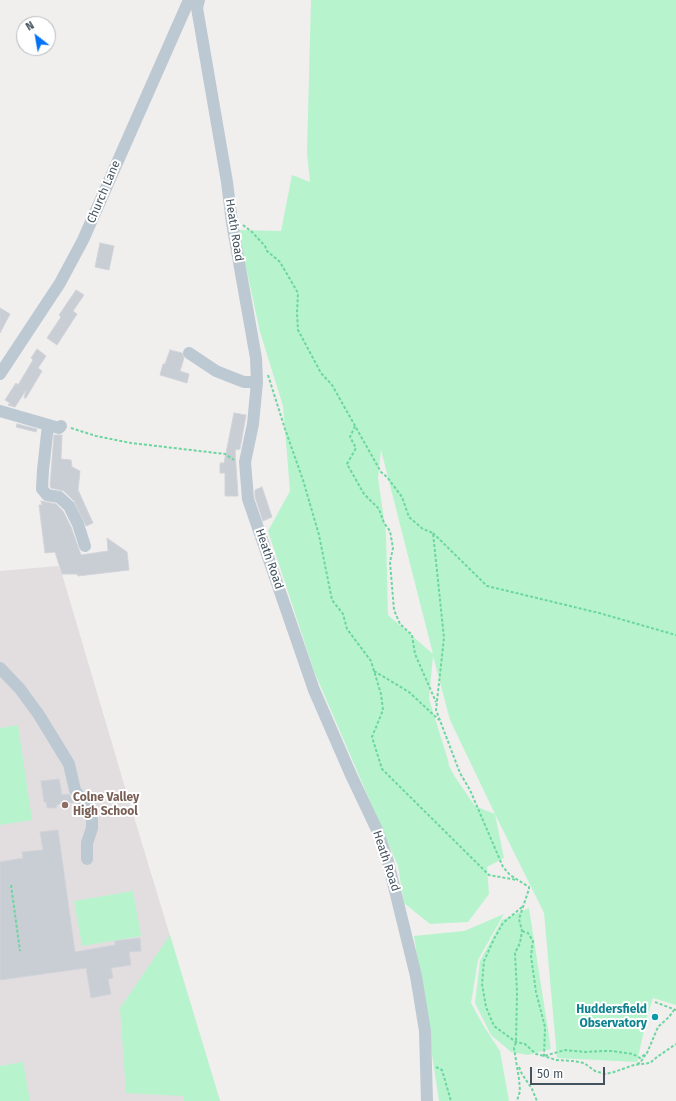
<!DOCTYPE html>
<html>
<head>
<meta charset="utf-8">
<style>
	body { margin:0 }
	#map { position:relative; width:676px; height:1101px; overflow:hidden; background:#f1eeee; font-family:"Fira Sans",sans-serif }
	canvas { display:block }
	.north { position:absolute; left:16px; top:16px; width:40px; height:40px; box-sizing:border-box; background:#fff; border:1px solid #b4babf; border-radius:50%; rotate:329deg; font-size:11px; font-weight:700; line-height:16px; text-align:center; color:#44525e }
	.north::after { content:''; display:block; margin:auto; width:14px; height:18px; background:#0472f5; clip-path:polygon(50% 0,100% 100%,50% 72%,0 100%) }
	.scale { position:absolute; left:530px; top:1067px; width:75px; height:18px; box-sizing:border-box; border:2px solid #44525e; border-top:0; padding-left:5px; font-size:12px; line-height:14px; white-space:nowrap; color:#44525e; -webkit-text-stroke:3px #fff; paint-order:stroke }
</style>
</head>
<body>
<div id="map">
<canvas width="676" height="1101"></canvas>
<div class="north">N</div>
<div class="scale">50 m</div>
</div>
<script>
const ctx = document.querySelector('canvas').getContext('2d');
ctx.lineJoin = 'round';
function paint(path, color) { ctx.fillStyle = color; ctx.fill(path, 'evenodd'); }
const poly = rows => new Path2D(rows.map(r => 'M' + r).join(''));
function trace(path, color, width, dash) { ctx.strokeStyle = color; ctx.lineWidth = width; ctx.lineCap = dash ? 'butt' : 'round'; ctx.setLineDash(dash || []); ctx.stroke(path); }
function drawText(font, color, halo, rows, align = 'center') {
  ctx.font = font + ' "Fira Sans",sans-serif'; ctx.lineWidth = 4; ctx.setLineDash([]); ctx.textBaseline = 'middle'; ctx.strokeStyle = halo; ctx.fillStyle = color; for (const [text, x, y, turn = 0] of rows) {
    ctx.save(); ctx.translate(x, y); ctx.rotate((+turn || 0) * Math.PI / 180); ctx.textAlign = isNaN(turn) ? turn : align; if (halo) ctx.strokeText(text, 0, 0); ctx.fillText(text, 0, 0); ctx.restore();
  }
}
paint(poly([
	[58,566,62,574,121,774,220,1101,0,1101,0,571]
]), '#e2dee0');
paint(poly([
	[311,0,676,0,676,1005,653,998,647,1017,637,1062,557,1058,544,913,495,814,504,858,487,867,489,894,468,922,430,924,404,903,398,866,314,671,268,531,290,491,283,406,260,332,238,230,281,231,292,175,310,182,307,153],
	[381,450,433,654,388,615,386,533,378,478],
	[433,656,450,720,495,814,475,806,455,777,449,766,448,760,429,699],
	[18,725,32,820,0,825,0,728],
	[133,891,141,936,82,946,74,901],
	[529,908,551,1049,528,1055,511,1052,491,1035,475,1003,480,961,502,920],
	[504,914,478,960,471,1003,483,1025,500,1051,509,1101,439,1101,414,936,464,931],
	[170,935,220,1101,184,1101,183,1096,126,1093,120,1008],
	[23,1062,30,1101,0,1101,0,1066]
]), '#b7f4cd');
const building = poly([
	[100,243,114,246,109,270,95,267,100,243],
	[76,290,84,295,73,311,77,314,57,345,47,338,61,317,59,315,76,290],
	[0,308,10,314,0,333,0,308],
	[37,349,46,356,38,368,42,371,26,398,24,398,26,390,15,407,8,405,10,403,5,400,16,383,18,385,33,360,31,358,37,349],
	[170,350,182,353,184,358,180,371,189,374,187,383,160,375,163,364,165,364,170,350],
	[234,413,246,415,240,449,235,450,238,496,225,496,225,473,220,473,220,463,224,463,234,413],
	[17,424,37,429,36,432,16,427,17,424],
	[54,435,62,435,61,459,71,460,72,467,80,471,78,490,93,523,86,526,74,501,64,491,51,488,50,486,54,435],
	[262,487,272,517,263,521,255,497,255,490,262,487],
	[41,501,56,504,63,511,71,527,81,555,108,551,107,538,127,552,129,570,78,576,77,574,62,574,55,552,45,553,39,505,42,505,41,501],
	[59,779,62,795,69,794,74,802,57,805,56,808,47,808,46,802,44,802,41,781,59,779],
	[58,830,75,952,115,945,115,941,140,938,141,951,129,952,131,965,111,968,113,978,108,979,111,994,91,998,86,968,0,980,0,862,23,858,22,852,43,850,40,832,58,830]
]);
paint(building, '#c9cdd4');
trace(building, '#d1d4da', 1);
trace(poly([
	[243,225,252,232,265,246,267,251,280,262,298,293,297,313,298,330,321,373,332,385,381,472,387,477,402,497,409,517,423,529,433,533,444,638,436,710,460,773,470,790,503,867,510,875,529,887,529,889,519,919,522,931,520,943,515,953,517,992,516,1042,514,1048,519,1079,520,1091,517,1101],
	[268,375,285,429,303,480,319,535,332,600,343,614,347,629,371,661,381,694,383,710,372,737,382,769,489,875,517,880],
	[355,426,350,437,356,448,347,464,364,494,379,509,384,523,390,531,393,548,390,562,394,610,400,624,412,635,415,654,436,702],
	[71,428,96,436,131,443,225,454,234,460],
	[433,533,487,586,599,613,676,635],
	[374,671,409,692,439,720],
	[11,885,20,951],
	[522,907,503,923,494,939,484,961,482,984,486,1007,494,1026,516,1042,525,1044,536,1054,544,1056,565,1050,586,1052,602,1051,612,1051,633,1054,638,1057,640,1058,647,1053,658,1027,669,1017,674,1010],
	[522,931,528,933,533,941,531,956,536,992,545,1027,544,1056,556,1060,573,1061,584,1063,595,1071,605,1074,614,1072,634,1065,650,1063,657,1057,676,1044],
	[655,1002,676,1010],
	[637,1064,640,1063,646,1054],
	[436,1067,442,1070,451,1101],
	[519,1067,522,1074,532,1089,537,1101]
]), '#6bd69f', 2, [3, 2]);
trace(poly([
	[199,0,197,8,227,182,232,223,256,358,257,382,253,424,245,462,248,499,314,690,351,775,377,830,387,858,416,976,425,1031,427,1101],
	[189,353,216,371,231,377,244,382,257,382],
	[0,374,60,283,83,240,189,0],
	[0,411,59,428,61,426],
	[48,425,43,470,42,489,47,495,59,497,69,506,78,524,85,546],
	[0,668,20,689,39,715,69,764,75,790,90,810,92,819,92,828,87,843,87,859]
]), '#bdc9d2', 12);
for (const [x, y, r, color] of [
	[65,805,4,"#8d6e63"],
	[655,1017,4,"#0f9aa8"]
]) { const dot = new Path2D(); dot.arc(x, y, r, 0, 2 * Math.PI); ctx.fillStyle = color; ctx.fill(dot); trace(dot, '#fff', 1.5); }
drawText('12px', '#44525e', '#fff', [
	["Church Lane",104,192,-67],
	["Heath Road",234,230,81],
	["Heath Road",269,559,71],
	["Heath Road",386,861,72]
]);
drawText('bold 12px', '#785e54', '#fff', [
	["Colne Valley",73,798],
	["High School",73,812]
], 'left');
drawText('bold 12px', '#0d838f', '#fff', [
	["Huddersfield",647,1010],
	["Observatory",647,1024]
], 'right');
</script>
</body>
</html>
